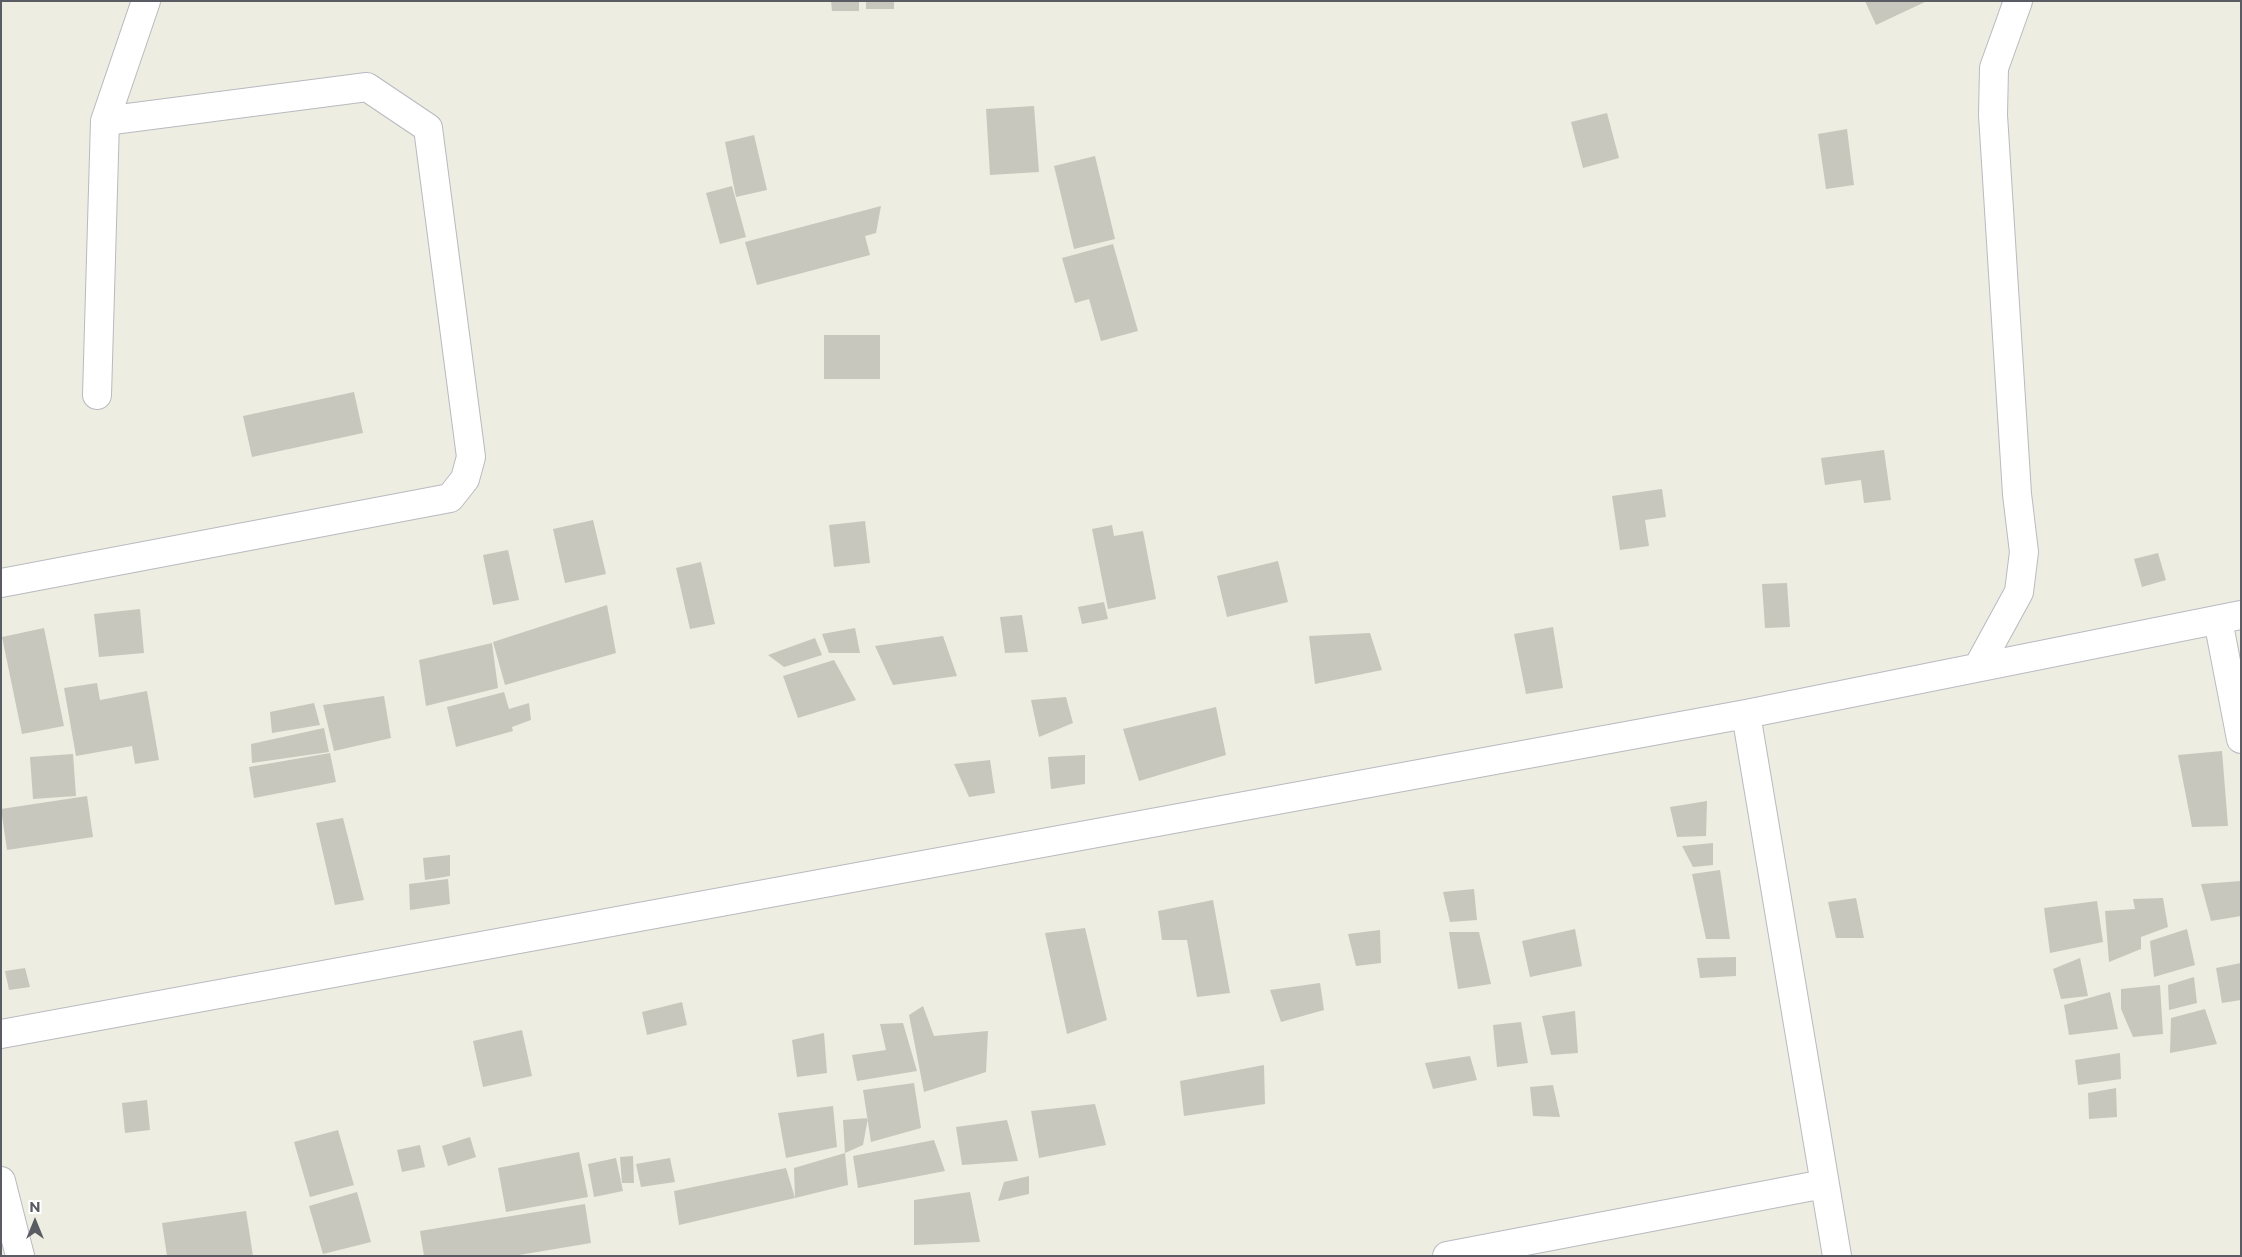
<!DOCTYPE html>
<html>
<head>
<meta charset="utf-8">
<style>
	body { margin:0 }
	#map { position:relative; width:2242px; height:1257px; overflow:hidden; background:#edede1; font-family:Montserrat,sans-serif }
	canvas { display:block }
	.frame { position:absolute; inset:0; border:2px solid #595c62; pointer-events:none }
	.north { position:absolute; left:10px; top:1197px; width:50px; height:50px; -webkit-text-stroke:4px #fff; paint-order:stroke; rotate:0deg; font-size:14px; font-weight:700; line-height:20px; text-align:center; color:#595c62 }
	.north::after { content:''; display:block; margin:auto; width:18px; height:22px; background:#595c62; clip-path:polygon(50% 0,100% 100%,50% 72%,0 100%) }
</style>
</head>
<body>
<div id="map">
<canvas width="2242" height="1257"></canvas>
<div class="frame"></div>
<div class="north">N</div>
</div>
<script>
const ctx = document.querySelector('canvas').getContext('2d');
ctx.lineJoin = 'round';
function paint(path, color) { ctx.fillStyle = color; ctx.fill(path, 'evenodd'); }
const poly = rows => new Path2D(rows.map(r => 'M' + r).join(''));
function trace(path, color, width, dash) { ctx.strokeStyle = color; ctx.lineWidth = width; ctx.lineCap = dash ? 'butt' : 'round'; ctx.setLineDash(dash || []); ctx.stroke(path); }
paint(poly([
	[831,1,859,1,859,11,832,11],
	[866,1,894,1,894,9,866,9],
	[1865,1,1927,1,1876,25],
	[1034,106,1039,172,990,175,986,109],
	[1607,113,1619,158,1583,168,1571,122],
	[1847,129,1854,185,1826,189,1818,134],
	[754,135,767,190,736,197,725,142],
	[1095,156,1115,239,1074,249,1054,166],
	[732,186,746,237,720,244,706,193],
	[881,206,876,233,865,236,870,255,757,285,745,242],
	[1113,244,1138,331,1101,341,1089,299,1075,303,1062,258],
	[824,335,880,335,880,379,824,379],
	[354,392,363,433,252,457,243,416],
	[1884,450,1891,500,1864,503,1861,480,1825,485,1821,458],
	[1662,489,1666,517,1645,520,1649,546,1620,550,1612,496],
	[593,520,606,574,565,583,553,529],
	[865,521,870,563,834,567,829,525],
	[1112,525,1114,536,1143,531,1156,599,1108,609,1092,529],
	[508,550,519,600,493,605,483,555],
	[2158,553,2166,580,2142,587,2134,559],
	[1278,561,1288,602,1227,617,1217,576],
	[701,562,715,624,690,629,676,568],
	[1787,583,1790,627,1765,628,1762,584],
	[1104,602,1108,619,1082,624,1078,607],
	[607,605,616,653,505,685,493,642],
	[140,609,144,653,99,657,94,614],
	[1022,615,1028,652,1005,653,1000,617],
	[1553,627,1563,688,1526,694,1514,634],
	[44,628,64,726,22,734,2,637],
	[855,628,860,653,829,653,822,634],
	[1370,633,1382,670,1315,684,1309,636],
	[943,636,957,676,893,685,875,646],
	[815,638,822,655,784,667,768,655],
	[492,643,498,688,426,706,419,660],
	[834,660,856,700,798,718,783,676],
	[97,683,100,700,147,691,159,760,135,764,132,746,76,756,64,688],
	[504,692,509,709,529,703,531,720,512,727,513,731,456,747,447,707],
	[384,696,391,738,334,751,323,705],
	[1066,697,1073,723,1039,737,1031,700],
	[314,703,320,725,272,733,270,712],
	[1216,707,1226,755,1139,781,1123,729],
	[324,728,329,752,252,763,251,744],
	[2222,751,2228,826,2192,827,2178,755],
	[330,753,336,782,254,798,249,767],
	[73,754,76,796,33,799,30,757],
	[1085,755,1085,784,1051,789,1048,757],
	[990,760,995,793,969,797,954,764],
	[87,796,93,837,7,850,1,809],
	[1707,801,1706,836,1677,837,1670,807],
	[343,818,364,900,335,905,316,823],
	[1713,843,1713,865,1693,867,1682,846],
	[450,855,450,876,425,880,423,858],
	[1720,870,1730,939,1706,939,1692,874],
	[448,879,450,904,410,910,409,884],
	[2241,881,2241,916,2211,921,2201,884],
	[1474,889,1477,920,1450,922,1443,892],
	[1856,898,1864,938,1836,938,1828,902],
	[2163,898,2168,927,2141,937,2141,949,2109,962,2105,911,2135,909,2133,899],
	[1213,900,1230,993,1197,997,1187,940,1162,940,1158,911],
	[2097,901,2103,942,2050,953,2044,908],
	[1085,928,1107,1020,1067,1034,1045,933],
	[1575,929,1582,966,1530,977,1522,941],
	[2187,929,2195,965,2154,977,2150,941],
	[1380,930,1381,963,1356,966,1348,934],
	[1449,932,1479,932,1491,984,1458,989],
	[1736,957,1736,976,1700,978,1697,958],
	[2080,958,2088,996,2061,999,2053,969],
	[2241,963,2241,1000,2222,1003,2216,968],
	[25,968,30,987,9,990,5,971],
	[2194,977,2197,1003,2169,1010,2168,985],
	[1320,983,1324,1010,1281,1022,1270,990],
	[2160,985,2163,1034,2133,1037,2121,1009,2121,989],
	[2110,992,2118,1029,2069,1035,2064,1005],
	[682,1002,687,1025,647,1035,642,1012],
	[923,1006,934,1036,988,1031,986,1072,924,1092,909,1015],
	[2205,1009,2217,1044,2170,1053,2171,1018],
	[1575,1011,1578,1053,1551,1055,1542,1016],
	[1521,1022,1528,1063,1497,1067,1493,1025],
	[903,1023,917,1071,857,1081,852,1055,886,1050,880,1024],
	[522,1030,532,1076,483,1087,473,1041],
	[824,1033,827,1073,797,1077,792,1040],
	[2120,1053,2121,1079,2078,1085,2075,1060],
	[1470,1056,1477,1080,1433,1089,1425,1063],
	[1264,1065,1265,1104,1184,1116,1180,1081],
	[914,1083,921,1128,871,1142,863,1090],
	[1553,1085,1560,1117,1533,1116,1530,1087],
	[2116,1088,2117,1117,2089,1119,2088,1093],
	[147,1100,150,1130,125,1133,122,1103],
	[1095,1104,1106,1145,1039,1158,1031,1111],
	[833,1106,837,1147,786,1158,778,1113],
	[868,1118,863,1145,845,1153,843,1120],
	[1007,1120,1018,1161,962,1165,956,1127],
	[338,1130,354,1185,310,1197,294,1142],
	[470,1137,476,1157,448,1166,442,1146],
	[934,1140,945,1171,858,1188,853,1156],
	[420,1145,425,1167,402,1172,397,1150],
	[579,1152,588,1197,506,1212,498,1168],
	[845,1153,848,1185,795,1198,679,1225,674,1191,786,1168,795,1198,794,1168],
	[633,1156,634,1183,622,1183,620,1157],
	[616,1158,623,1191,594,1197,588,1164],
	[670,1158,675,1182,641,1187,636,1164],
	[1029,1176,1029,1194,998,1201,1004,1182],
	[357,1192,371,1242,323,1254,309,1206],
	[970,1192,980,1242,914,1245,914,1200],
	[585,1204,591,1243,513,1256,424,1256,420,1231],
	[246,1211,253,1256,167,1256,162,1223]
]), '#c8c7be');
const minor = poly([
	[97,395,105,121,146,1],
	[1,583,450,498,465,479,471,457,428,128,367,87,105,121],
	[2218,620,2241,739],
	[1978,667,2019,592,2024,552,2017,494,1993,115,1994,68,2018,1],
	[1746,714,1837,1256],
	[1,1034,1746,714,2241,615],
	[1,1181,20,1256],
	[1447,1256,1824,1184]
]);
trace(minor, '#b9bac0', 30);
trace(minor, '#fff', 28);
</script>
</body>
</html>
